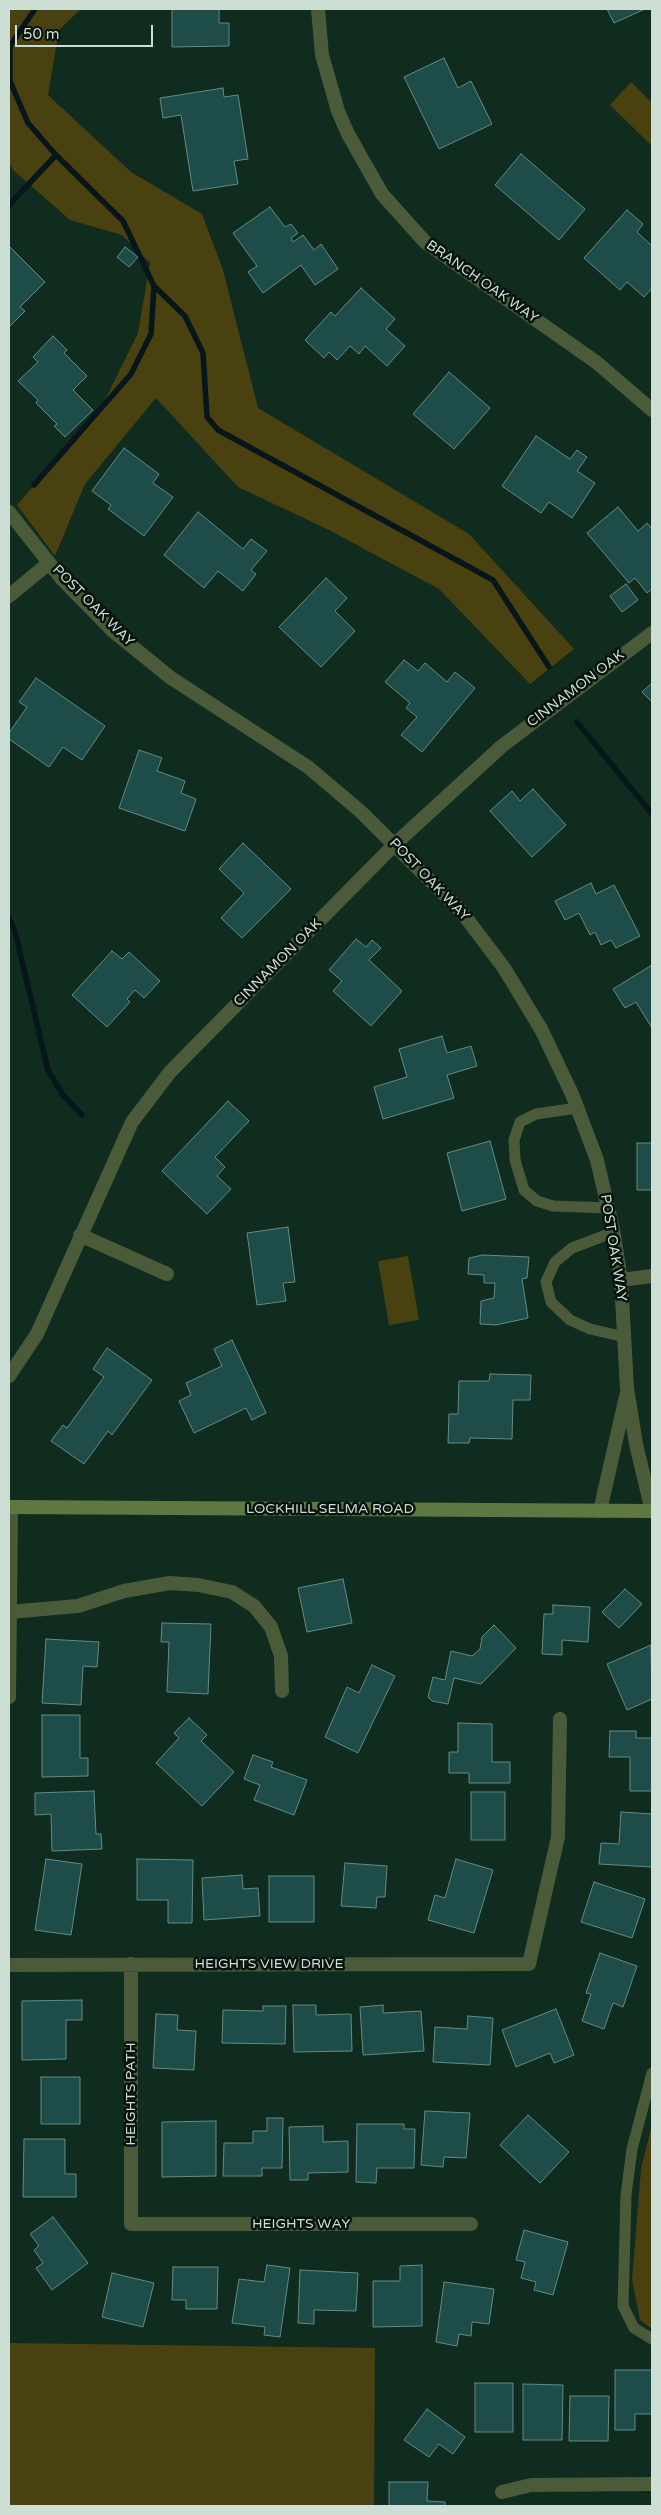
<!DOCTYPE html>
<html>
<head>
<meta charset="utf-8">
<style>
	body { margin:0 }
	#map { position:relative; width:661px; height:2515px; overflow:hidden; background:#0f2c1e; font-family:"Varela Round",sans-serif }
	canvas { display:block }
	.frame { position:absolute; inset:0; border:10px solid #cdded4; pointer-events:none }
	.scale { position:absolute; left:15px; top:25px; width:138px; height:22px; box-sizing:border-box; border:2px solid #cdded4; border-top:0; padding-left:6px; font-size:15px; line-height:18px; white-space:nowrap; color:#cdded4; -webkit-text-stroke:4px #06120b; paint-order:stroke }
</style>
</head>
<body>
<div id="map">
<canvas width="661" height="2515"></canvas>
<div class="frame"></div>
<div class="scale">50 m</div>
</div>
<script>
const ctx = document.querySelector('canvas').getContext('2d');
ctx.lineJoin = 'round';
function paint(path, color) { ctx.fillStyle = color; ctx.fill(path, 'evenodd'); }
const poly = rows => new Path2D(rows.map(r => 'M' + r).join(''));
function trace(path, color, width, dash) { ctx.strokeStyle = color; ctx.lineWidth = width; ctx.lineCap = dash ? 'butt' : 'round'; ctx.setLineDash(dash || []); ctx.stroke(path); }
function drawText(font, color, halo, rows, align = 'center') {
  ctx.font = font + ' "Varela Round",sans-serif'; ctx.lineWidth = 5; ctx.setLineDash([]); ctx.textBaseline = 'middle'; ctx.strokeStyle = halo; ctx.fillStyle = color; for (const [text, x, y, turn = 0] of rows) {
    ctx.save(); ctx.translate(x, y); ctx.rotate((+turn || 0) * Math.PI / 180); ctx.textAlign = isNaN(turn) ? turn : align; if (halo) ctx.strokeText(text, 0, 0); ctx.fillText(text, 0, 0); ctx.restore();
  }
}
paint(poly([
	[9,9,81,9,59,30,48,95,131,172,202,214,223,270,258,408,469,534,574,649,530,684,439,589,327,529,238,487,156,398,85,484,55,556,17,505,101,408,138,333,150,263,122,235,70,220,13,170,9,163],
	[631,82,652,103,652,146,610,105],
	[408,1256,419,1320,389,1325,378,1261],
	[652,2124,652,2329,640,2320,632,2280,641,2169],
	[9,2343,375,2348,374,2506,9,2506]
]), '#4a4110');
trace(poly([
	[9,205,56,155],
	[154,286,185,316,203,353,207,417,218,430,493,580,549,667],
	[34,485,131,374,151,334,154,286,123,221,56,155,28,123,10,81,10,46,35,9],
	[577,722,652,814],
	[9,919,14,928,48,1070,62,1094,82,1115]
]), '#06161b', 5.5);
const building = poly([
	[172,9,219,9,219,23,229,23,229,46,172,47,172,9],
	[607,9,645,9,614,23,607,9],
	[444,58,458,88,471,81,492,124,439,149,404,77,444,58],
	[223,88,224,97,238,95,248,159,234,161,238,184,193,191,181,115,163,118,160,98,223,88],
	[521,154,585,209,559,240,495,185,521,154],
	[270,207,285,227,291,224,298,233,291,238,293,242,303,235,314,250,321,244,338,269,315,285,301,265,263,293,248,272,257,266,233,233,270,207],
	[627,210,643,224,637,232,652,246,652,288,644,297,627,282,620,290,584,258,627,210],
	[9,246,45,282,20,307,25,311,9,327,9,246],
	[125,247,138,257,129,267,117,257,125,247],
	[361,288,395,319,386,329,405,346,387,366,365,346,359,354,350,346,337,360,329,352,324,358,305,340,331,312,335,316,361,288],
	[53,336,67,350,64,353,87,376,73,390,93,410,65,437,54,426,57,424,36,403,38,400,18,381,38,362,33,357,53,336],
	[449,372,490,408,454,449,413,414,449,372],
	[536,436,570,459,577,450,587,457,577,471,595,483,572,518,549,502,541,513,502,486,536,436],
	[124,448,159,474,153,483,173,497,144,536,108,509,111,505,92,491,124,448],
	[618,507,638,531,647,523,652,529,652,589,647,593,635,578,629,583,587,533,618,507],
	[198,512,243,549,251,539,267,551,251,570,256,574,243,591,218,571,204,588,164,555,198,512],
	[326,578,347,598,335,611,355,631,321,667,279,627,326,578],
	[626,584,638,600,622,612,610,596,626,584],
	[404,660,418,671,425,663,447,682,455,672,475,688,422,752,401,735,417,717,406,708,410,703,385,682,404,660],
	[36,678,105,726,82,760,63,747,49,767,9,739,9,733,27,707,19,702,36,678],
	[652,683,652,702,642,692,652,683],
	[139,750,162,758,157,771,185,781,181,793,196,799,185,831,119,808,139,750],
	[533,789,566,825,532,857,490,811,512,791,520,801,533,789],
	[243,843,291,889,242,938,221,918,244,893,219,869,243,843],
	[591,883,596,894,614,885,640,936,616,948,611,940,601,945,595,932,590,935,579,913,565,920,555,901,591,883],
	[356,939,366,947,372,940,381,948,369,960,402,991,371,1026,333,991,342,981,329,970,356,939],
	[112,951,122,959,129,952,160,981,144,998,135,990,127,999,130,1002,107,1027,72,995,112,951],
	[652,965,652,1028,636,1002,625,1008,613,989,652,965],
	[442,1036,447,1053,471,1046,477,1066,447,1075,454,1098,383,1119,374,1087,407,1077,399,1049,442,1036],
	[228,1101,249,1121,215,1157,225,1167,217,1176,231,1189,207,1214,162,1171,228,1101],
	[490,1141,506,1199,462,1211,447,1153,490,1141],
	[637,1143,652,1143,652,1190,637,1190,637,1143],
	[288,1227,295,1282,283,1283,286,1301,257,1305,247,1233,288,1227],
	[483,1255,529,1257,527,1278,522,1279,528,1318,496,1325,480,1324,481,1301,494,1298,495,1283,484,1283,484,1275,468,1274,469,1258,483,1255],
	[232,1340,266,1413,252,1420,246,1408,194,1433,179,1401,191,1395,186,1383,222,1366,214,1349,232,1340],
	[107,1348,152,1380,112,1435,108,1431,84,1464,51,1441,63,1425,67,1428,104,1377,93,1369,107,1348],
	[490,1374,531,1375,530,1400,513,1400,512,1439,470,1438,469,1443,448,1443,449,1414,458,1414,459,1381,489,1381,490,1374],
	[343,1579,352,1623,307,1632,298,1588,343,1579],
	[625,1589,642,1604,619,1628,602,1612,625,1589],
	[553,1605,590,1607,588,1642,562,1640,562,1655,542,1654,544,1614,553,1614,553,1605],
	[162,1623,211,1624,208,1694,167,1692,169,1642,161,1642,162,1623],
	[494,1625,516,1648,481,1684,454,1678,448,1704,432,1701,428,1697,433,1677,445,1680,451,1651,472,1656,480,1649,482,1637,494,1625],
	[46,1639,99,1642,97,1667,83,1666,81,1705,42,1703,46,1639],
	[651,1645,652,1699,627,1710,607,1664,651,1645],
	[372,1665,395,1676,358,1753,325,1737,347,1687,359,1693,372,1665],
	[42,1715,80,1715,80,1758,88,1758,88,1776,42,1777,42,1715],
	[189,1718,207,1735,201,1741,234,1772,202,1806,156,1763,179,1738,174,1733,189,1718],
	[458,1723,492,1724,492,1762,510,1762,510,1783,469,1783,469,1773,449,1773,449,1752,458,1752,458,1723],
	[610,1731,636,1731,636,1738,652,1738,652,1791,630,1791,630,1757,609,1757,610,1731],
	[253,1755,273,1762,271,1767,307,1780,294,1815,254,1800,260,1785,244,1779,253,1755],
	[94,1791,96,1834,101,1834,102,1849,52,1851,51,1814,35,1815,35,1793,94,1791],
	[471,1792,505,1792,505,1840,471,1840,471,1792],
	[621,1812,652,1814,652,1867,599,1864,601,1843,619,1844,621,1812],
	[46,1859,82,1864,71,1935,35,1930,46,1859],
	[137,1859,193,1860,192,1923,168,1923,168,1900,137,1900,137,1859],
	[456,1859,493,1870,474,1933,428,1920,435,1895,445,1898,456,1859],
	[345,1863,387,1866,385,1897,377,1897,376,1908,341,1906,345,1863],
	[242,1875,243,1889,258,1888,260,1916,204,1920,202,1878,242,1875],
	[269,1876,314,1876,314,1922,269,1922,269,1876],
	[594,1882,645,1899,632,1938,581,1922,594,1882],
	[600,1953,637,1966,623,2007,613,2003,604,2029,582,2021,591,1994,586,1993,600,1953],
	[82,2000,82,2020,66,2020,66,2059,22,2060,22,2001,82,2000],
	[293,2005,316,2005,316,2015,351,2014,352,2051,294,2052,293,2005],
	[383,2005,383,2013,421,2011,424,2051,363,2055,360,2007,383,2005],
	[263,2006,286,2006,285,2044,222,2043,223,2010,263,2011,263,2006],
	[556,2009,574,2055,554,2063,550,2053,516,2067,502,2030,556,2009],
	[156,2014,178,2015,177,2030,196,2031,194,2070,153,2068,156,2014],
	[468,2016,493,2018,490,2065,433,2062,435,2027,467,2029,468,2016],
	[41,2077,80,2077,80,2124,41,2124,41,2077],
	[425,2111,470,2113,466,2158,444,2157,443,2167,421,2165,425,2111],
	[528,2115,569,2152,540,2183,500,2145,528,2115],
	[267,2118,283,2118,282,2168,262,2168,262,2176,223,2176,224,2143,253,2143,253,2131,267,2131,267,2118],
	[216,2121,216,2176,162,2177,162,2122,216,2121],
	[357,2124,404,2124,404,2129,415,2129,414,2168,377,2168,376,2183,356,2182,357,2124],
	[323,2126,323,2142,348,2141,348,2172,308,2173,308,2180,290,2180,289,2127,323,2126],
	[24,2139,65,2139,65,2174,76,2174,76,2197,23,2197,24,2139],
	[53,2217,88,2263,52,2290,36,2268,43,2263,34,2250,39,2246,30,2234,53,2217],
	[524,2230,568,2242,553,2295,534,2290,536,2282,521,2278,525,2262,516,2260,524,2230],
	[267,2265,290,2268,280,2337,264,2335,265,2327,232,2323,239,2279,264,2282,267,2265],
	[422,2265,422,2326,373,2327,373,2281,400,2281,400,2266,422,2265],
	[173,2267,218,2267,217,2309,186,2309,186,2300,172,2300,173,2267],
	[300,2270,358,2273,356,2311,314,2310,314,2324,298,2323,300,2270],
	[112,2273,154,2283,143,2327,102,2317,112,2273],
	[444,2282,494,2289,489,2324,472,2322,471,2336,459,2334,457,2346,436,2342,444,2282],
	[615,2370,652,2370,652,2414,635,2414,635,2430,615,2430,615,2370],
	[475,2383,513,2383,513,2432,475,2432,475,2383],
	[523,2384,563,2385,562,2440,523,2440,523,2384],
	[570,2396,609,2396,608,2441,569,2441,570,2396],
	[427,2409,465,2437,453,2454,439,2444,429,2457,404,2440,427,2409],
	[389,2482,428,2482,427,2501,445,2502,445,2506,389,2506,389,2482]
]);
paint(building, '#1e4c49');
trace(building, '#638b88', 1);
trace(poly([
	[577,1108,536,1114,520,1122,514,1140,515,1160,524,1190,537,1201,553,1206,609,1208],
	[614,1232,572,1248,555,1262,546,1282,551,1302,570,1320,590,1329,625,1337],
	[652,2073,632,2149,626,2195,623,2306,634,2328,652,2339]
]), '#4b5b39', 11);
trace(poly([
	[318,9,322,55,338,111,348,134,382,194,425,242,596,362,652,410],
	[9,512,61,578,113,631,171,678,308,767,360,811,461,911,504,968,541,1029,572,1094,597,1160,613,1229,621,1280,627,1388,636,1444,652,1511],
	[9,596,49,563],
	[80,1235,167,1274],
	[621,1280,652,1276],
	[9,1376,37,1334,132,1122,170,1072,395,844,502,746,652,633],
	[600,1511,626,1396],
	[9,1612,78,1606,124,1591,170,1583,198,1585,232,1592,254,1606,271,1627,281,1656,282,1691],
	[9,1697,11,1507],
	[131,1964,131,2224,471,2224],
	[9,1965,529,1964,558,1837,560,1719],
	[502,2492,531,2485,652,2484]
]), '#4b5b39', 14);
trace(poly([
	[9,1507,652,1511]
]), '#5f7842', 14);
drawText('14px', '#cdded4', '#06120b', [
	["BRANCH OAK WAY",482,282,35],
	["POST OAK WAY",93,606,45],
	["CINNAMON OAK",576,689,-37],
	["POST OAK WAY",429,880,46],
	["CINNAMON OAK",278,963,-45],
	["POST OAK WAY",613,1248,81],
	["LOCKHILL SELMA ROAD",330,1509],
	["HEIGHTS VIEW DRIVE",269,1964],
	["HEIGHTS PATH",131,2094,-90],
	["HEIGHTS WAY",301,2224]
]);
</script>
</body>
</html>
